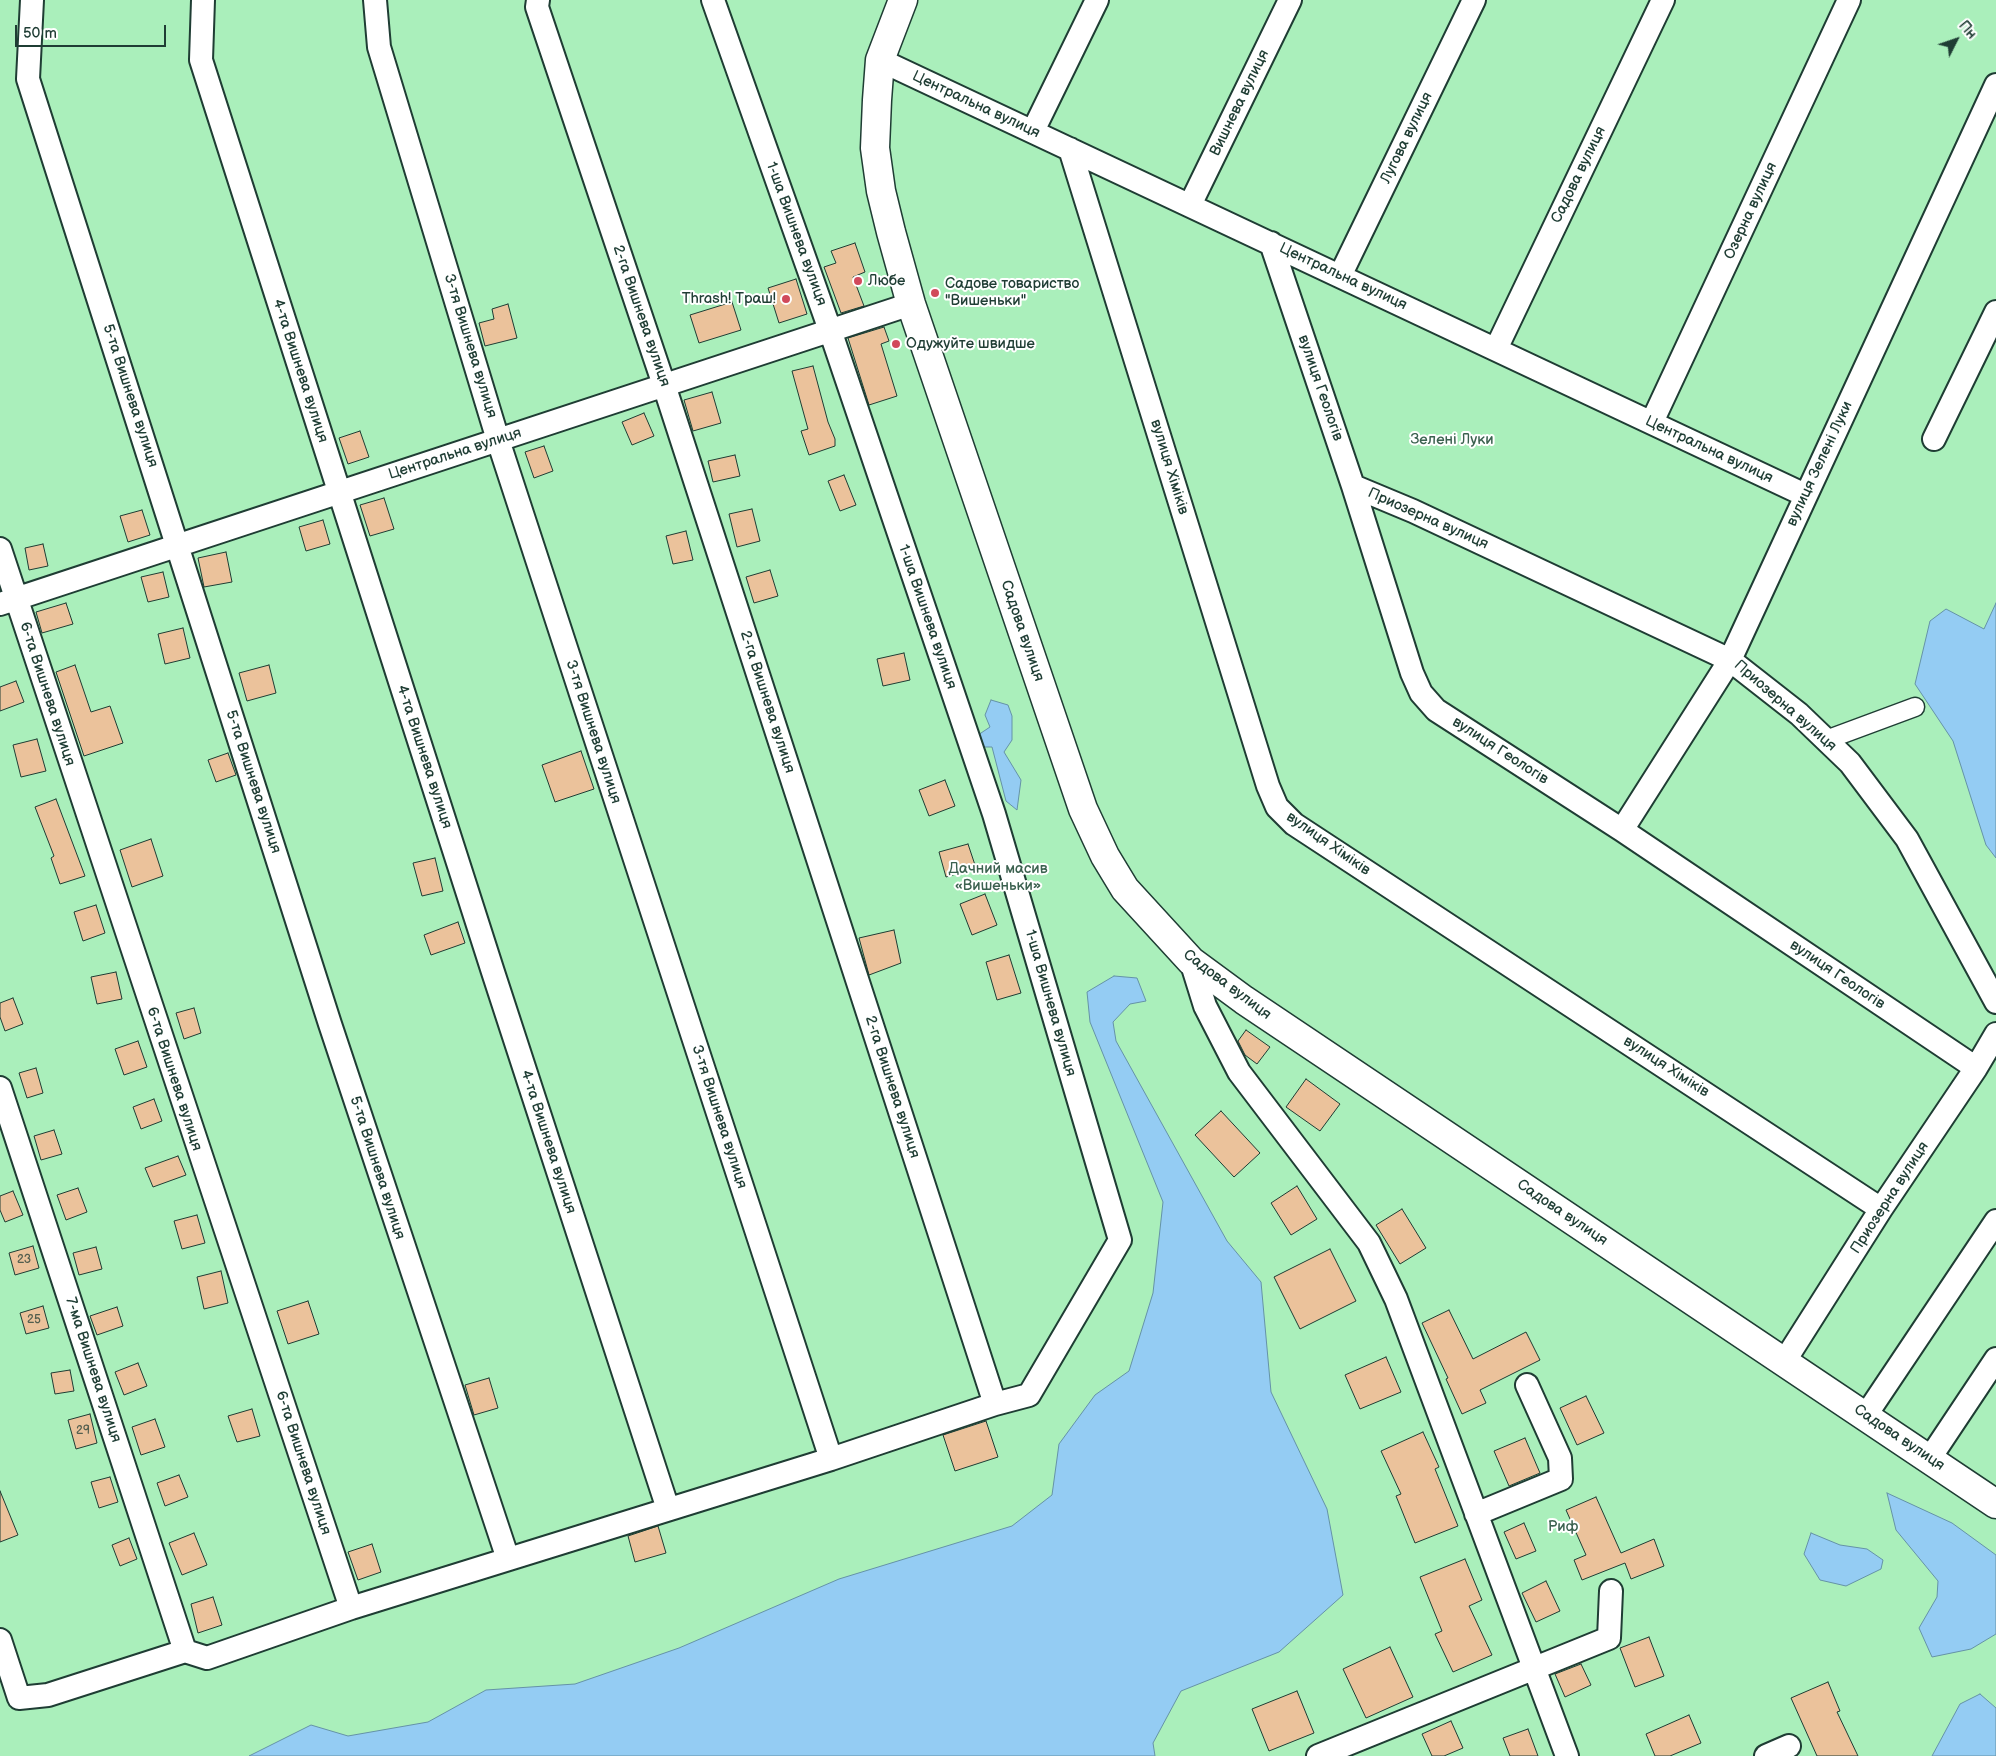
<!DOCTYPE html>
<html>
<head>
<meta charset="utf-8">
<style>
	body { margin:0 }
	#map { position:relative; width:1996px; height:1756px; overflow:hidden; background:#fff; font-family:"Balsamiq Sans",sans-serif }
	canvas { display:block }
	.north { position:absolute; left:1931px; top:15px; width:50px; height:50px; -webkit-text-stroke:4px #fff; paint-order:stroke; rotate:49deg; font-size:14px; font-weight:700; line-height:20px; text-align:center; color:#1f3d34 }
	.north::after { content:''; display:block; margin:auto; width:18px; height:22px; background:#1f3d34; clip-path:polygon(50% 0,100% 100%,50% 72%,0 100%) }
	.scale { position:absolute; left:15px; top:25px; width:151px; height:22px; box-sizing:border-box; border:2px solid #1f3d34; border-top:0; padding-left:6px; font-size:15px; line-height:18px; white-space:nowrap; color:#1f3d34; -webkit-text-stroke:4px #fff; paint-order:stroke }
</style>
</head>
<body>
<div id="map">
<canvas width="1996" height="1756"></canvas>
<div class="north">Пн</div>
<div class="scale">50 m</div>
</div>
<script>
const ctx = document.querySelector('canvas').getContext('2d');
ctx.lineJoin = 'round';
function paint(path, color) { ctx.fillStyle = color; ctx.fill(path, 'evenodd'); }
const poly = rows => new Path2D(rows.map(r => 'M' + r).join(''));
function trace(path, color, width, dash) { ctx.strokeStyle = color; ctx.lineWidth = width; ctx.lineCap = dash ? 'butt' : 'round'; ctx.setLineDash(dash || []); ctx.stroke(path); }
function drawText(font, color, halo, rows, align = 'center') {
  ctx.font = font + ' "Balsamiq Sans",sans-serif'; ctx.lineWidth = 4; ctx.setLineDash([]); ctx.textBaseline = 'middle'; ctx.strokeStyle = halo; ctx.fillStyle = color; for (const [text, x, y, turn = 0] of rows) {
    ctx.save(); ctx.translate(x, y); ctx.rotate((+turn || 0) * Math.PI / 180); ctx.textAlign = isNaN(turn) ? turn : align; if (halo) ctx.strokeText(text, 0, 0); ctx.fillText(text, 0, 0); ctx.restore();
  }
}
paint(poly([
	[0,0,1996,0,1996,1756,0,1756]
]), '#aaefbb');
const water = poly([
	[1996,603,1996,858,1986,845,1953,741,1915,684,1930,621,1946,609,1984,629,1996,603],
	[991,700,1008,705,1012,716,1012,740,1004,752,1021,780,1017,810,1006,801,992,747,980,747,975,737,990,727,985,715,991,700],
	[1114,976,1137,978,1146,1001,1130,1004,1113,1022,1116,1041,1227,1241,1261,1282,1271,1392,1327,1509,1343,1595,1279,1652,1181,1691,1153,1743,1155,1756,249,1756,311,1725,348,1736,428,1722,486,1690,575,1684,679,1648,839,1579,1012,1526,1052,1495,1059,1444,1095,1395,1129,1371,1153,1293,1163,1202,1090,1022,1087,992,1114,976],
	[1887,1493,1952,1523,1996,1555,1996,1634,1971,1649,1932,1657,1919,1628,1937,1597,1938,1581,1896,1530,1887,1493],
	[1811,1533,1840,1545,1867,1549,1883,1560,1881,1569,1846,1586,1820,1580,1804,1554,1811,1533],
	[1980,1694,1996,1708,1996,1756,1932,1756,1960,1704,1980,1694]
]);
paint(water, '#94ccf3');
trace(water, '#6593a7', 1);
const building = poly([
	[855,243,865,272,853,277,864,306,841,313,824,267,836,263,831,251,855,243],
	[796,279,807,314,779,323,768,288,796,279],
	[732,302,741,330,699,343,690,315,732,302],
	[508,304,517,338,485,346,479,323,494,319,492,309,508,304],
	[884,327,889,341,881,344,897,396,869,405,848,338,884,327],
	[813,366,828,422,835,439,835,446,809,455,801,431,808,429,792,371,813,366],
	[712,392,721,423,693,431,684,400,712,392],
	[644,413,654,436,632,445,622,422,644,413],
	[360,431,369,457,348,464,339,438,360,431],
	[544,446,553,471,534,478,525,452,544,446],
	[735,455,740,476,713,482,708,461,735,455],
	[844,475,856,505,840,511,828,481,844,475],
	[384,498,394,529,370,536,360,505,384,498],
	[752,509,760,541,737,547,729,514,752,509],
	[142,510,150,535,128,542,120,516,142,510],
	[323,520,330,544,306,551,299,527,323,520],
	[686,531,693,560,673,564,666,536,686,531],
	[43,544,48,566,29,570,25,548,43,544],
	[226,552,232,582,204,587,198,558,226,552],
	[770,570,778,596,754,603,746,577,770,570],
	[163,572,169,597,148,602,141,577,163,572],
	[66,603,73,624,42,633,36,612,66,603],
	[183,628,190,658,165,664,158,634,183,628],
	[904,653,910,680,883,686,877,659,904,653],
	[75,665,91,712,110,706,123,743,84,756,56,672,75,665],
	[269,665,276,693,247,701,239,673,269,665],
	[16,681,24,702,0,711,0,687,16,681],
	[37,739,46,771,21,777,13,745,37,739],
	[581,751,594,789,555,802,542,765,581,751],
	[228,753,236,775,216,782,208,760,228,753],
	[945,780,955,806,929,816,919,790,945,780],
	[56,799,85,876,60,884,51,858,54,856,35,807,56,799],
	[151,839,163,876,132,887,120,850,151,839],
	[968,844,976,868,946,877,939,852,968,844],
	[435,858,443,891,422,896,413,863,435,858],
	[985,894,997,925,972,935,960,904,985,894],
	[96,905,105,933,83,941,74,912,96,905],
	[458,922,465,943,431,955,424,935,458,922],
	[894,930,901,963,869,975,859,938,894,930],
	[1009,955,1021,993,997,1000,986,962,1009,955],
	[116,972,122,999,97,1004,91,977,116,972],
	[13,998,23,1024,5,1031,0,1017,0,1003,13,998],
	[194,1008,201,1033,184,1039,176,1013,194,1008],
	[1246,1030,1270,1047,1257,1064,1245,1055,1238,1041,1246,1030],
	[138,1041,147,1067,124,1075,115,1049,138,1041],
	[36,1068,43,1093,27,1098,19,1073,36,1068],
	[1306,1079,1340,1104,1320,1131,1286,1107,1306,1079],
	[154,1099,162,1121,141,1129,133,1107,154,1099],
	[1221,1111,1260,1153,1234,1177,1195,1135,1221,1111],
	[54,1130,62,1154,41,1160,34,1136,54,1130],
	[178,1156,186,1175,153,1187,145,1168,178,1156],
	[1297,1186,1317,1219,1291,1235,1271,1203,1297,1186],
	[78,1188,87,1212,66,1220,57,1195,78,1188],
	[13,1191,23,1215,5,1222,0,1210,0,1196,13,1191],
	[1402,1209,1426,1248,1400,1264,1376,1225,1402,1209],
	[197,1215,205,1243,182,1249,174,1221,197,1215],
	[33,1246,39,1268,15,1275,9,1253,33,1246],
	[96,1247,102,1269,79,1275,73,1253,96,1247],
	[1330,1249,1356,1301,1300,1329,1274,1277,1330,1249],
	[221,1271,228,1303,204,1309,197,1277,221,1271],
	[308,1301,319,1334,288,1344,277,1311,308,1301],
	[43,1306,49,1328,26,1334,20,1313,43,1306],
	[117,1307,123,1326,97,1335,90,1316,117,1307],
	[1449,1310,1473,1359,1526,1332,1540,1360,1480,1390,1486,1403,1462,1414,1446,1379,1448,1378,1422,1323,1449,1310],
	[1386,1357,1401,1392,1360,1409,1345,1375,1386,1357],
	[138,1363,147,1386,124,1395,115,1372,138,1363],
	[70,1370,74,1391,55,1394,51,1373,70,1370],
	[489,1378,498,1408,474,1415,465,1385,489,1378],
	[1586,1396,1604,1433,1577,1445,1560,1408,1586,1396],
	[252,1409,260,1436,237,1442,228,1416,252,1409],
	[90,1414,97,1443,76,1449,68,1420,90,1414],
	[155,1419,165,1447,141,1455,132,1427,155,1419],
	[986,1421,998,1457,955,1471,943,1435,986,1421],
	[1423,1432,1439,1467,1435,1469,1458,1526,1415,1543,1396,1496,1401,1494,1381,1451,1423,1432],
	[1525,1438,1540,1473,1509,1486,1494,1451,1525,1438],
	[179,1475,188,1497,165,1506,157,1483,179,1475],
	[110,1477,118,1502,99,1508,91,1482,110,1477],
	[0,1491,18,1535,0,1542,0,1491],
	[1596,1497,1621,1553,1654,1539,1664,1566,1631,1579,1625,1563,1582,1580,1574,1560,1586,1555,1566,1510,1596,1497],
	[1524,1523,1536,1551,1516,1559,1504,1532,1524,1523],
	[658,1526,666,1553,635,1562,628,1536,658,1526],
	[194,1533,207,1565,182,1575,169,1543,194,1533],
	[129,1538,137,1559,120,1566,112,1545,129,1538],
	[372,1544,381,1572,358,1580,348,1552,372,1544],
	[1465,1559,1482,1600,1469,1606,1492,1655,1453,1672,1435,1634,1442,1631,1420,1577,1465,1559],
	[1546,1581,1560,1611,1536,1622,1522,1593,1546,1581],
	[213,1597,222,1625,198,1633,191,1604,213,1597],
	[1649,1637,1664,1676,1635,1687,1620,1648,1649,1637],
	[1390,1647,1413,1697,1366,1718,1343,1669,1390,1647],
	[1581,1664,1591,1685,1565,1697,1555,1674,1581,1664],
	[1828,1682,1840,1711,1837,1712,1858,1756,1817,1756,1791,1698,1828,1682],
	[1297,1691,1314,1733,1269,1751,1252,1709,1297,1691],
	[1689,1715,1701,1743,1670,1756,1655,1756,1646,1734,1689,1715],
	[1451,1721,1463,1748,1444,1756,1432,1756,1422,1734,1451,1721],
	[1528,1729,1538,1756,1510,1756,1503,1738,1528,1729]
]);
paint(building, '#ebc29b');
trace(building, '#1f3d34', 1);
const pedestrian = poly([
	[1826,740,1915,707]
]);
const minor = poly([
	[32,0,28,79,330,1024,508,1559],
	[203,0,201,60,493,972,668,1509],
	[375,0,379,47,498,440,831,1459],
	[538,0,537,7,664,385,995,1404],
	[880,60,1805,495],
	[1033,131,1097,0],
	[1070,149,1268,786,1277,807,1294,824,1881,1209],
	[1190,205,1290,0],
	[1271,243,1353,486,1412,673,1421,693,1436,710,1622,830,1976,1068],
	[1340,276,1474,0],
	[1496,349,1663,0],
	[1652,422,1849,0],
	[1934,439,1996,312],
	[1353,486,1413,511,1730,660,1799,714,1850,763,1907,839,1996,1002],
	[0,549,351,1608],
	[0,604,911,304],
	[1622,830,1730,660,1996,85],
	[1191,961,1205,1006,1239,1072,1369,1243,1396,1299,1567,1756],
	[0,1088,185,1651],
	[1784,1362,1881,1209,1976,1068,1996,1034],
	[1866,1415,1996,1221],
	[1930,1458,1996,1359],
	[1476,1514,1561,1479,1560,1458,1527,1385],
	[0,1640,19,1698,48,1695,185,1651,207,1658,351,1608,831,1459,995,1404,1029,1395,1120,1240,994,814,830,330,713,0],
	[1318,1756,1609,1638,1611,1591],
	[1766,1756,1789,1746]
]);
const tertiary = poly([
	[903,0,880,60,877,100,875,148,881,191,891,232,911,304,1083,809,1105,856,1125,889,1191,961,1244,1000,1996,1504]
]);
trace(pedestrian, '#1f3d34', 21);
trace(minor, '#1f3d34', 26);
trace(tertiary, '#1f3d34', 31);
trace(pedestrian, '#fff', 18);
trace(minor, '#fff', 22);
trace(tertiary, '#fff', 28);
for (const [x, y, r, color] of [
	[858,281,5,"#d1495b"],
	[935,293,5,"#d1495b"],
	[786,299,5,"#d1495b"],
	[896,344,5,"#d1495b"]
]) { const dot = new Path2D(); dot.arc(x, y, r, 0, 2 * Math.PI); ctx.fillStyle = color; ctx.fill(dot); trace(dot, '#fff', 2); }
drawText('12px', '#525e4e', null, [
	["23",24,1260],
	["25",34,1320],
	["29",83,1431]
]);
drawText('15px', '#1f3d34', '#fff', [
	["Вишнева вулиця",1240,103,-64],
	["Центральна вулиця",976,105,25],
	["Лугова вулиця",1407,138,-64],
	["Садова вулиця",1579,175,-64],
	["Озерна вулиця",1751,211,-65],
	["1-ша Вишнева вулиця",796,234,70],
	["Центральна вулиця",1343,277,25],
	["2-га Вишнева вулиця",641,316,71],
	["3-тя Вишнева вулиця",470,346,73],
	["4-та Вишнева вулиця",300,371,72],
	["вулиця Геологів",1320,388,71],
	["5-та Вишнева вулиця",130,396,72],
	["Центральна вулиця",1709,450,25],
	["Центральна вулиця",455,454,-18],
	["вулиця Зелені Луки",1820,464,-65],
	["вулиця Хіміків",1169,467,73],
	["Приозерна вулиця",1428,519,24],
	["1-ша Вишнева вулиця",927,617,71],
	["Садова вулиця",1022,631,71],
	["6-та Вишнева вулиця",47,694,72],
	["2-га Вишнева вулиця",767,702,72],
	["Приозерна вулиця",1785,706,41],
	["3-тя Вишнева вулиця",593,732,72],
	["вулиця Геологів",1500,751,33],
	["4-та Вишнева вулиця",424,757,72],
	["5-та Вишнева вулиця",253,782,72],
	["вулиця Хіміків",1328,844,35],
	["вулиця Геологів",1837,975,34],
	["Садова вулиця",1227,985,37],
	["1-ша Вишнева вулиця",1050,1003,74],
	["вулиця Хіміків",1666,1067,33],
	["6-та Вишнева вулиця",174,1079,72],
	["2-га Вишнева вулиця",892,1087,72],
	["3-тя Вишнева вулиця",719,1117,72],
	["4-та Вишнева вулиця",548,1142,72],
	["5-та Вишнева вулиця",377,1168,72],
	["Приозерна вулиця",1890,1198,-57],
	["Садова вулиця",1562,1213,34],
	["7-ма Вишнева вулиця",93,1370,72],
	["Садова вулиця",1899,1438,34],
	["6-та Вишнева вулиця",303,1463,72]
]);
drawText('15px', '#1f3d34', '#fff', [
	["Любе",868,281],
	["Садове товариство",945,284],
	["\"Вишеньки\"",945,301],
	["Thrash! Траш!",776,299,"right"],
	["Одужуйте швидше",906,344]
], 'left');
drawText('15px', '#3b614f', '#fff', [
	["Зелені Луки",1452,440],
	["Дачний масив",998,869],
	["«Вишеньки»",998,886],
	["Риф",1563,1527]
]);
</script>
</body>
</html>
